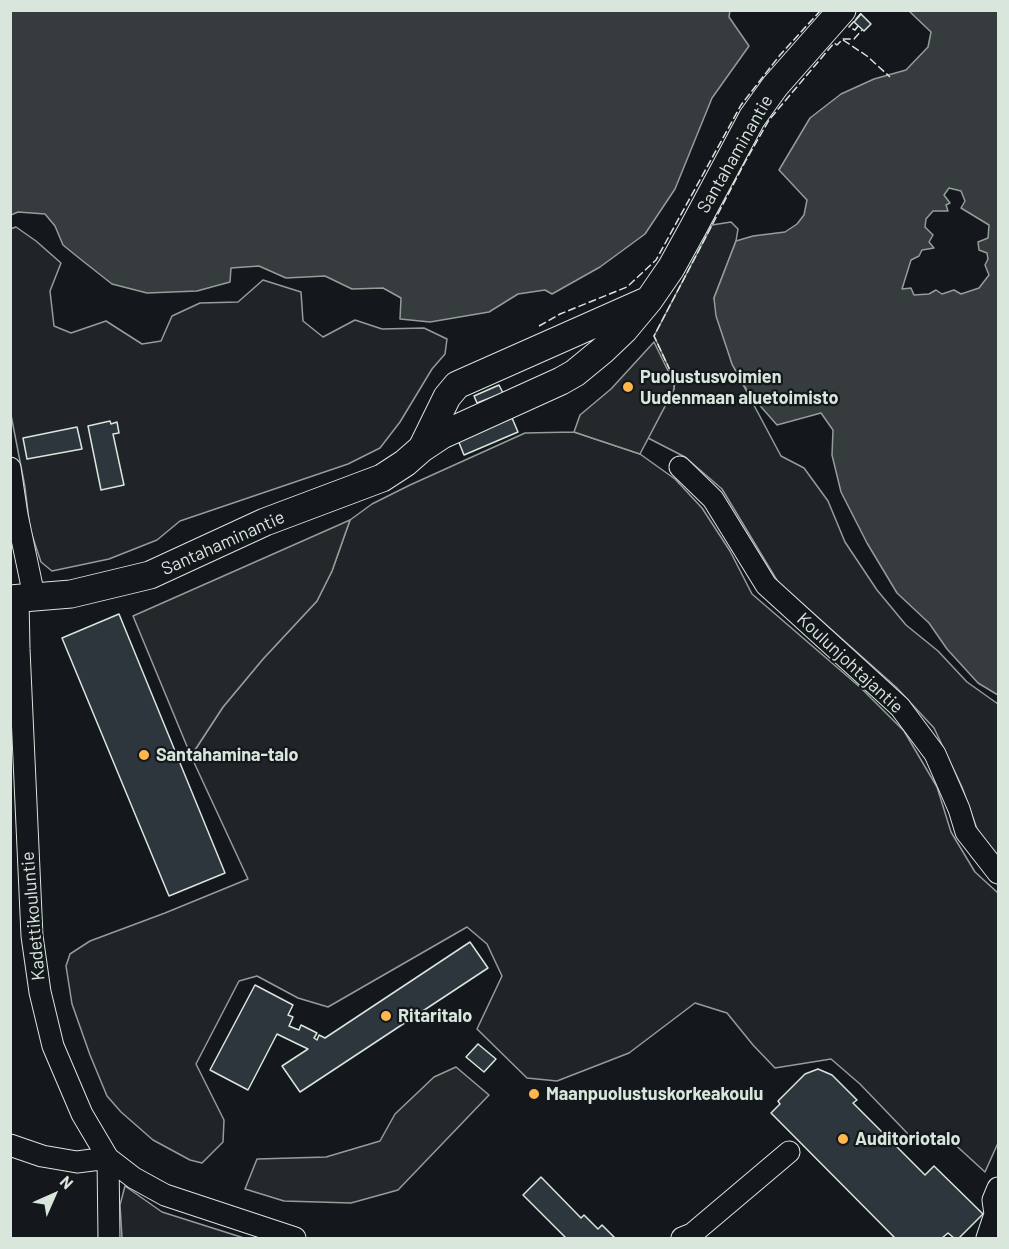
<!DOCTYPE html>
<html>
<head>
<meta charset="utf-8">
<style>
	body { margin:0 }
	#map { position:relative; width:1009px; height:1249px; overflow:hidden; background:#14181c; font-family:Barlow,sans-serif }
	canvas { display:block }
	.frame { position:absolute; inset:0; border:12px solid #d8e6dc; pointer-events:none }
	.north { position:absolute; left:24px; top:1165px; width:60px; height:60px; -webkit-text-stroke:4px #14181c; paint-order:stroke; rotate:45deg; font-size:16px; font-weight:700; line-height:24px; text-align:center; color:#d8e6dc }
	.north::after { content:''; display:block; margin:auto; width:21px; height:27px; background:#d8e6dc; clip-path:polygon(50% 0,100% 100%,50% 72%,0 100%) }
</style>
</head>
<body>
<div id="map">
<canvas width="1009" height="1249"></canvas>
<div class="frame"></div>
<div class="north">N</div>
</div>
<script>
const ctx = document.querySelector('canvas').getContext('2d');
ctx.lineJoin = 'round';
function paint(path, color) { ctx.fillStyle = color; ctx.fill(path, 'evenodd'); }
const poly = rows => new Path2D(rows.map(r => 'M' + r).join(''));
function trace(path, color, width, dash) { ctx.strokeStyle = color; ctx.lineWidth = width; ctx.lineCap = dash ? 'butt' : 'round'; ctx.setLineDash(dash || []); ctx.stroke(path); }
function drawText(font, color, halo, rows, align = 'center') {
  ctx.font = font + ' Barlow,sans-serif'; ctx.lineWidth = 4.5; ctx.setLineDash([]); ctx.textBaseline = 'middle'; ctx.strokeStyle = halo; ctx.fillStyle = color; for (const [text, x, y, turn = 0] of rows) {
    ctx.save(); ctx.translate(x, y); ctx.rotate((+turn || 0) * Math.PI / 180); ctx.textAlign = isNaN(turn) ? turn : align; if (halo) ctx.strokeText(text, 0, 0); ctx.fillText(text, 0, 0); ctx.restore();
  }
}
const green = poly([
	[731,222,738,229,736,241,714,298,732,364,781,456,804,468,828,501,845,542,877,590,906,625,938,651,967,682,998,704,998,857,977,829,962,787,934,728,896,687,778,582,722,489,685,457,648,438,674,389,675,381,654,336,712,225,731,222],
	[16,227,36,241,61,263,50,291,54,326,71,333,106,321,142,344,161,341,172,316,200,303,238,302,263,280,301,292,303,321,323,337,355,320,382,329,424,328,447,339,445,354,432,369,400,422,380,448,348,464,180,521,157,540,109,559,52,571,41,562,30,529,25,487,11,415,10,229,16,227],
	[574,432,640,454,675,479,702,508,730,551,752,594,861,688,904,731,937,787,951,832,975,872,998,893,998,1143,985,1172,950,1140,924,1138,908,1134,860,1084,831,1059,775,1068,753,1045,727,1013,695,1003,629,1053,557,1081,527,1078,477,1029,502,976,487,944,467,927,328,1007,298,998,257,976,239,981,196,1064,224,1120,223,1142,202,1163,190,1160,153,1140,121,1112,107,1096,90,1055,72,1004,66,966,70,954,90,941,165,913,248,879,191,756,223,707,263,659,317,601,332,571,350,520,372,504,410,485,525,433,574,432],
	[125,1186,162,1212,244,1238,122,1238,120,1205,125,1186]
]);
paint(green, '#202428');
trace(green, '#939e99', 1.5);
const parking = poly([
	[654,342,674,383,674,389,640,454,574,432,580,415,611,389,654,342],
	[350,520,332,571,317,601,263,659,223,707,191,756,133,616,350,520],
	[456,1067,489,1095,398,1190,351,1203,284,1201,245,1189,257,1159,326,1157,380,1141,395,1114,434,1077,456,1067]
]);
paint(parking, '#24282b');
trace(parking, '#939e99', 1.5);
const water = poly([
	[730,10,729,17,749,46,712,98,675,189,645,234,600,267,552,294,545,290,518,294,489,312,430,322,400,319,401,298,383,288,352,289,325,276,286,278,259,266,231,268,230,282,197,291,147,293,112,284,79,258,63,245,55,226,45,214,18,212,11,215,11,11,730,10],
	[909,11,998,11,998,695,978,683,947,649,929,623,897,593,867,543,841,492,832,455,833,430,821,413,777,425,748,392,732,364,716,316,714,298,736,241,753,236,785,232,797,224,804,215,807,200,779,170,810,118,841,94,874,79,906,70,928,47,931,32,909,11],
	[949,188,961,191,965,201,961,208,989,225,988,238,978,242,979,250,987,253,988,259,985,265,989,275,979,288,961,294,954,290,942,294,936,290,929,294,914,295,911,288,902,289,911,260,919,256,922,250,934,248,929,242,933,235,925,227,926,219,933,211,948,211,946,205,950,203,944,195,949,188]
]);
paint(water, '#363b3e');
trace(water, '#939e99', 1.5);
const building = poly([
	[861,14,871,24,864,31,854,22,861,14],
	[499,385,503,393,477,403,474,396,499,385],
	[512,418,518,432,464,455,458,440,512,418],
	[110,421,111,424,117,422,119,433,113,434,124,485,101,490,88,426,110,421],
	[77,427,82,449,27,459,23,438,77,427],
	[119,614,225,873,169,896,62,638,119,614],
	[470,942,488,968,300,1092,282,1066,308,1049,277,1034,248,1090,210,1070,255,985,293,1005,288,1015,293,1017,289,1026,299,1030,301,1025,317,1033,314,1038,317,1040,319,1035,325,1038,470,942],
	[478,1044,496,1059,484,1072,466,1057,478,1044],
	[818,1069,832,1075,857,1100,853,1103,925,1175,934,1166,983,1214,959,1238,954,1238,948,1233,942,1238,895,1238,771,1113,780,1104,778,1101,805,1074,818,1069],
	[541,1177,581,1218,584,1215,598,1229,602,1225,615,1238,566,1238,523,1195,541,1177]
]);
paint(building, '#2c363c');
trace(building, '#d8e6dc', 1.5);
const minor = poly([
	[680,467,713,499,766,585,900,707,935,754,959,809,966,832,998,873],
	[10,468,17,515,34,596],
	[18,598,19,649,32,936,40,992,53,1046,82,1114,108,1158,134,1178,165,1195,295,1238],
	[10,1145,42,1156,77,1162,108,1158],
	[108,1158,109,1238],
	[682,1238,692,1234,789,1152],
	[987,1238,995,1214,993,1200,998,1188]
]);
const major = poly([
	[422,448,447,397,457,385,644,302],
	[10,599,71,594,150,575,265,522,382,478,405,463,421,449,442,435,561,381,575,373,603,350,624,330,649,300,671,268,692,230,752,118,775,86,842,10]
]);
trace(minor, '#d8e6dc', 23);
trace(major, '#d8e6dc', 29);
trace(minor, '#14181c', 21);
trace(major, '#14181c', 27);
trace(poly([
	[858,26,855,30,849,27,864,10],
	[843,40,867,56,890,77],
	[539,326,560,314,627,287,656,260,741,105,780,55,821,10],
	[675,381,654,336,745,162,769,120,834,43,837,45,843,39,854,39,862,30]
]), '#d8e6dc', 1.5, [8, 3]);
for (const [x, y, r, color] of [
	[628,387,6,"#ffb74d"],
	[144,755,6,"#ffb74d"],
	[386,1016,6,"#ffb74d"],
	[534,1094,6,"#ffb74d"],
	[843,1139,6,"#ffb74d"]
]) { const dot = new Path2D(); dot.arc(x, y, r, 0, 2 * Math.PI); ctx.fillStyle = color; ctx.fill(dot); trace(dot, '#14181c', 2); }
drawText('18px', '#d8e6dc', '#14181c', [
	["Santahaminantie",735,154,-60],
	["Santahaminantie",223,543,-24],
	["Koulunjohtajantie",850,663,43],
	["Kadettikouluntie",33,916,-95]
]);
drawText('bold 18px', '#d8e6dc', '#14181c', [
	["Puolustusvoimien",640,377],
	["Uudenmaan aluetoimisto",640,398],
	["Santahamina-talo",156,755],
	["Ritaritalo",398,1016],
	["Maanpuolustuskorkeakoulu",546,1094],
	["Auditoriotalo",855,1139]
], 'left');
</script>
</body>
</html>
